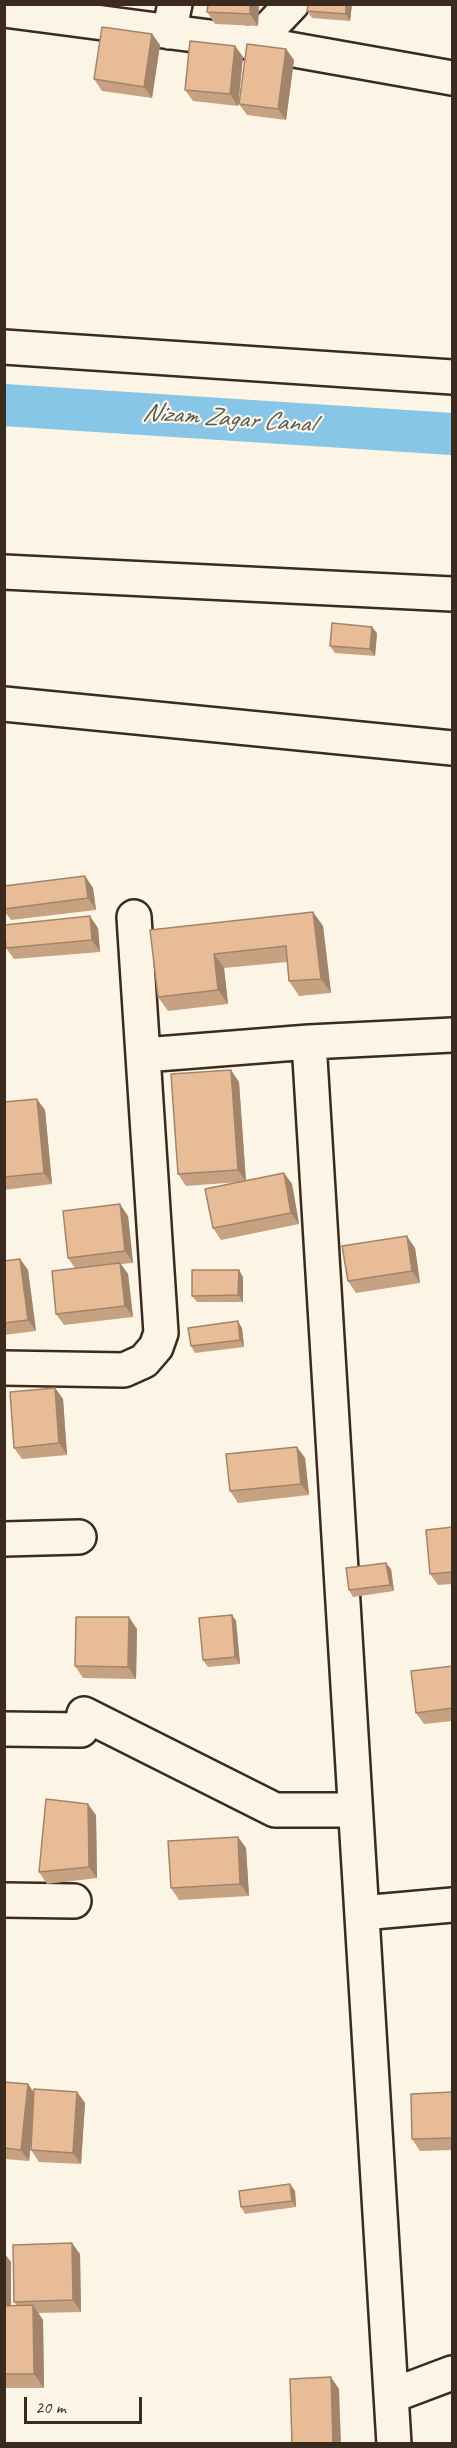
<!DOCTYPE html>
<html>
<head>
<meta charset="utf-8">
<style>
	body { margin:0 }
	#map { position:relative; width:457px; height:2448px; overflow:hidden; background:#fcf5e5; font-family:Caveat,sans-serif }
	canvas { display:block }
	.frame { position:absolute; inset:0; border:6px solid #3b2a1e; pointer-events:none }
	.scale { position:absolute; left:24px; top:2397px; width:118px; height:27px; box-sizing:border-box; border:3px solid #3b2a1e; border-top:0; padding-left:8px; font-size:18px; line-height:21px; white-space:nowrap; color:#3b2a1e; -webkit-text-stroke:4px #fcf5e5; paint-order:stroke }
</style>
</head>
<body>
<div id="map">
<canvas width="457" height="2448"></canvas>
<div class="frame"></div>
<div class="scale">20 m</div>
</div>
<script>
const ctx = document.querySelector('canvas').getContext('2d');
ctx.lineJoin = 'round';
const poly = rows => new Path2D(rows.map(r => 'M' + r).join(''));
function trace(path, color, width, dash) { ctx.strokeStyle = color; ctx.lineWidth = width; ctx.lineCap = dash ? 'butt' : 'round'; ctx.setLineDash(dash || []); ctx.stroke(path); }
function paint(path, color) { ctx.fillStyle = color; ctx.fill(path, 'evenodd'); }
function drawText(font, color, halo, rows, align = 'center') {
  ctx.font = font + ' Caveat,sans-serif'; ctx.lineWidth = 4.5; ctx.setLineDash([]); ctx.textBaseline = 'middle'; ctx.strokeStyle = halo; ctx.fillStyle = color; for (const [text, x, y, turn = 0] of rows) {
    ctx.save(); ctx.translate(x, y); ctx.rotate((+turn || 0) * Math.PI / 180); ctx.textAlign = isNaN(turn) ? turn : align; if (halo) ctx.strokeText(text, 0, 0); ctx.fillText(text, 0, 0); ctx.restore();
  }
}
trace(poly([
	[4,405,452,434]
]), '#87c6e7', 42);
const street = poly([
	[4,10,255,43,452,78],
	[169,32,175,4],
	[255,43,292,4],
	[4,347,452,377],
	[4,572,452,594],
	[4,704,452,748],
	[309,1042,394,2444],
	[144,1055,309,1042,452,1035],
	[4,1368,124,1370,144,1361,156,1347,161,1333,134,917],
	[4,1539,79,1537],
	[84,1714,275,1810,355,1810],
	[4,1729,81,1730],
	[4,1900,74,1901],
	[362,1913,452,1905],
	[391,2396,452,2373]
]);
trace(street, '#3b2a1e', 38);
trace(street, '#fcf5e5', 33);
paint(poly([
	[259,4,258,26,215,24,207,12],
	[352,4,350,21,312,18,307,11],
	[152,34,160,45,152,98,102,91,94,79],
	[235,46,243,57,238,106,193,101,185,90],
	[286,49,294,60,286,120,247,115,239,104],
	[377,633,375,656,335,653,330,646],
	[85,876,93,888,96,910,11,920,4,911,4,886],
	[313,912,323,926,331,993,299,996,289,981,287,962,224,968,228,1004,168,1011,158,997,150,930],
	[98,928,100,952,14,959,6,948],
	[239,1082,246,1181,284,1173,292,1184,299,1224,221,1240,213,1228,239,1182,186,1186,178,1174],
	[4,1102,45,1110,52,1184,4,1190],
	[128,1216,133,1263,121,1264,128,1274,133,1317,64,1325,56,1314,75,1268,68,1258],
	[415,1248,420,1283,356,1293,348,1281],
	[20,1259,28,1270,36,1331,4,1335,4,1261],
	[243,1277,243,1302,197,1302,192,1296],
	[242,1328,244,1347,195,1353,191,1346],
	[55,1388,63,1399,67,1455,22,1459,14,1448],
	[297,1447,305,1458,309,1495,238,1503,230,1491],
	[453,1527,453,1584,438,1585,430,1574],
	[391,1569,394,1591,353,1597,349,1590],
	[232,1615,236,1621,240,1664,208,1667,203,1660],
	[137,1629,136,1679,83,1678,75,1666],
	[453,1666,453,1721,424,1724,416,1713],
	[96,1815,97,1878,47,1884,39,1872],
	[238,1837,246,1848,249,1896,179,1900,171,1888],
	[4,2082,34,2093,77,2092,85,2103,81,2164,39,2162,31,2150,31,2140,29,2161,4,2159],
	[453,2092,453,2150,420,2151,412,2139],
	[290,2184,295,2191,296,2207,245,2214,241,2207],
	[4,2253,11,2262,11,2306,17,2306,14,2302,80,2254,81,2312,38,2313,43,2320,44,2388,4,2388]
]), '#c7a282');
paint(poly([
	[250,4,259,4,258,26,250,14],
	[346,4,352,4,350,21,346,14],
	[152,34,160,45,152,98,144,87],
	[235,46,243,57,238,106,230,94],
	[286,49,294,60,286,120,278,109],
	[372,627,377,633,375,656,370,649],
	[85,876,93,888,96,910,88,898],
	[313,912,323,926,331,993,321,979],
	[90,916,98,928,100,952,92,940],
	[214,954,224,968,228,1004,218,990],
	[231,1070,239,1082,246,1182,238,1170],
	[37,1099,45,1110,52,1184,44,1173],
	[284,1173,292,1184,299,1224,291,1213],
	[120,1204,128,1216,133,1263,125,1251],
	[407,1236,415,1248,420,1283,412,1271],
	[20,1259,28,1270,36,1331,28,1320],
	[120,1263,128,1274,133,1317,125,1306],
	[239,1270,243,1277,243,1302,238,1295],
	[238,1321,242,1328,244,1347,240,1340],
	[55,1388,63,1399,67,1455,59,1443],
	[297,1447,305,1458,309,1495,301,1484],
	[386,1563,391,1569,394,1591,390,1585],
	[232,1615,236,1621,240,1664,235,1657],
	[129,1617,137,1629,136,1679,128,1667],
	[88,1804,96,1815,97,1878,89,1867],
	[238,1837,246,1848,249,1896,240,1884],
	[28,2084,36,2095,29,2161,21,2150],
	[77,2092,85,2103,81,2164,73,2153],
	[290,2184,295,2191,296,2207,292,2201],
	[72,2243,80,2254,81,2312,73,2300],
	[4,2253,11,2262,11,2320,4,2311],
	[33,2305,43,2320,44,2388,34,2374],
	[331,2377,339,2389,341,2444,333,2444]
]), '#a2846a');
const building = poly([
	[208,4,250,4,250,14,207,12,208,4],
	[308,4,346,4,346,14,307,11,308,4],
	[102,27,152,34,144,87,94,79,102,27],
	[190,41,235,46,230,94,185,90,190,41],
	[247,44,286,49,278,109,239,104,247,44],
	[332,623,372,627,370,649,330,646,332,623],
	[85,876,88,898,4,909,4,886,85,876],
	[313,912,321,979,289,981,286,946,214,954,218,990,158,997,150,930,313,912],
	[90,916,92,940,6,948,4,925,90,916],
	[231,1070,238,1170,178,1174,171,1074,231,1070],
	[37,1099,44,1173,4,1177,4,1102,37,1099],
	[284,1173,291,1213,213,1228,205,1189,284,1173],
	[120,1204,125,1251,68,1258,63,1211,120,1204],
	[407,1236,412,1271,348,1281,342,1246,407,1236],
	[20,1259,28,1320,4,1323,4,1261,20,1259],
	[120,1263,125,1306,56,1314,52,1271,120,1263],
	[192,1270,239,1270,238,1295,192,1296,192,1270],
	[238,1321,240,1340,191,1346,188,1328,238,1321],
	[55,1388,59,1443,14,1448,10,1392,55,1388],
	[297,1447,301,1484,230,1491,226,1454,297,1447],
	[453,1527,453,1572,430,1574,426,1530,453,1527],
	[386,1563,390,1585,349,1590,346,1568,386,1563],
	[232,1615,235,1657,203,1660,199,1618,232,1615],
	[76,1617,129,1617,128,1667,75,1666,76,1617],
	[453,1666,453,1708,416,1713,411,1671,453,1666],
	[46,1799,88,1804,89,1867,39,1872,46,1799],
	[238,1837,240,1884,171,1888,168,1841,238,1837],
	[4,2082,28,2084,21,2150,4,2148,4,2082],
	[34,2089,77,2092,73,2153,31,2150,34,2089],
	[453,2092,453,2138,412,2139,411,2094,453,2092],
	[290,2184,292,2201,241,2207,239,2191,290,2184],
	[72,2243,73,2300,14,2302,13,2245,72,2243],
	[33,2305,34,2374,4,2374,4,2306,33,2305],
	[331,2377,333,2444,292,2444,290,2379,331,2377]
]);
paint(building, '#e7bc97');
trace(building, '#a2846a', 1.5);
drawText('italic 26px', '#52595a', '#fcf5e5', [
	["Nizam Zagar Canal",228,419,4]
]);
</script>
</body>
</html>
